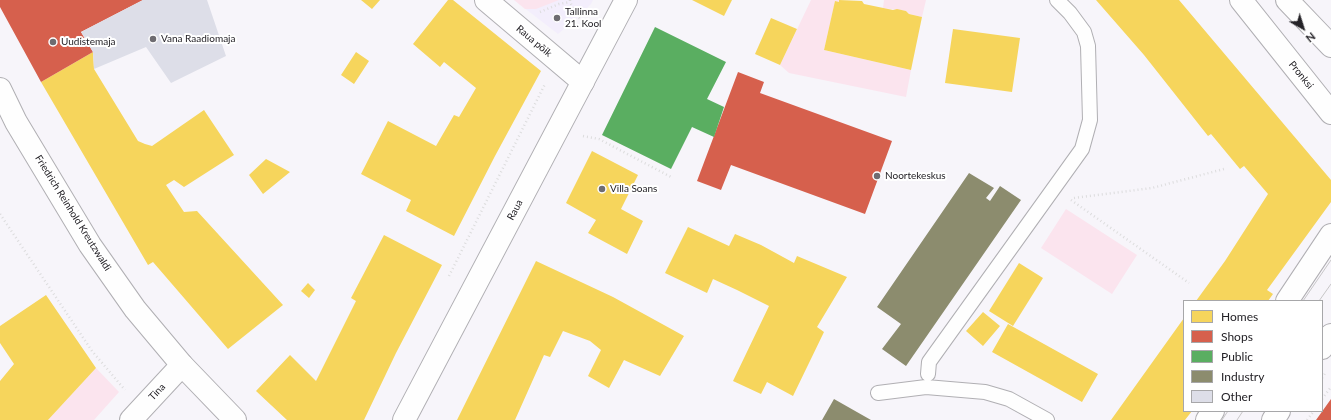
<!DOCTYPE html>
<html>
<head>
<meta charset="utf-8">
<style>
	body { margin:0 }
	#map { position:relative; width:1331px; height:420px; overflow:hidden; background:#f7f5fa; font-family:Lato,sans-serif }
	canvas { display:block }
	.legend { position:absolute; left:1183px; top:300px; width:140px; height:112px; box-sizing:border-box; background:#fff; border:1px solid #a7a7a9; margin:0; padding:5px 7px; list-style:none; font-size:12px; color:#242227 }
	.legend li { display:flex; align-items:center; gap:8px; height:20px }
	.legend b { width:20px; border:1px solid #a7a7a9 }
	.north { position:absolute; left:1283px; top:8px; width:40px; height:40px; -webkit-text-stroke:3px #fff; paint-order:stroke; rotate:141deg; font-size:11px; font-weight:700; line-height:16px; text-align:center; color:#242227 }
	.north::after { content:''; display:block; margin:auto; width:14px; height:18px; background:#242227; clip-path:polygon(50% 0,100% 100%,50% 72%,0 100%) }
</style>
</head>
<body>
<div id="map">
<canvas width="1331" height="420"></canvas>
<ul class="legend">
<li><b style="height:11px;background:#f6d55c"></b>Homes</li>
<li><b style="height:11px;background:#d6604d"></b>Shops</li>
<li><b style="height:11px;background:#5aae61"></b>Public</li>
<li><b style="height:11px;background:#8c8c6e"></b>Industry</li>
<li><b style="height:11px;background:#dddee8"></b>Other</li>
</ul>
<div class="north">N</div>
</div>
<script>
const ctx = document.querySelector('canvas').getContext('2d');
ctx.lineJoin = 'round';
function paint(path, color) { ctx.fillStyle = color; ctx.fill(path, 'evenodd'); }
const poly = rows => new Path2D(rows.map(r => 'M' + r).join(''));
function trace(path, color, width, dash) { ctx.strokeStyle = color; ctx.lineWidth = width; ctx.lineCap = dash ? 'butt' : 'round'; ctx.setLineDash(dash || []); ctx.stroke(path); }
function drawText(font, color, halo, rows, align = 'center') {
  ctx.font = font + ' Lato,sans-serif'; ctx.lineWidth = 4; ctx.setLineDash([]); ctx.textBaseline = 'middle'; ctx.strokeStyle = halo; ctx.fillStyle = color; for (const [text, x, y, turn = 0] of rows) {
    ctx.save(); ctx.translate(x, y); ctx.rotate((+turn || 0) * Math.PI / 180); ctx.textAlign = isNaN(turn) ? turn : align; if (halo) ctx.strokeText(text, 0, 0); ctx.fillText(text, 0, 0); ctx.restore();
  }
}
paint(poly([
	[514,0,593,0,591,4,578,17,558,34]
]), '#f3eefc');
paint(poly([
	[514,0,559,0,536,9,525,9],
	[811,0,839,0,839,2,835,2,824,50,911,70,906,97,789,73,780,65],
	[884,0,926,0,922,17,909,14,906,11,883,8],
	[1066,209,1137,255,1112,294,1041,248],
	[96,368,119,392,94,420,48,420]
]), '#fbe4ee');
paint(poly([
	[361,0,380,0,372,9],
	[448,0,453,0,541,71,495,156,454,236,406,211,411,200,361,174,388,121,436,146,454,115,459,117,476,88,444,62,440,67,413,44],
	[692,0,732,0,724,16],
	[839,0,862,1,864,4,893,10,897,9,906,11,909,14,922,17,911,70,824,50,835,1,839,2],
	[1096,0,1179,0,1331,180,1331,202,1267,290,1273,294,1268,301,1196,301,1225,261,1268,194,1244,166,1240,169,1211,134,1208,136,1144,55],
	[771,18,797,29,780,65,755,54],
	[953,29,1020,38,1012,92,945,83],
	[93,52,94,69,138,141,145,144,152,146,204,110,234,155,184,187,174,180,166,185,184,212,197,211,283,305,228,349,153,262,148,265,41,82],
	[356,52,369,61,354,84,341,75],
	[592,151,638,175,621,209,643,221,627,254,588,233,596,220,566,203],
	[266,159,290,172,263,194,249,175],
	[688,227,729,246,735,234,761,245,794,263,797,256,847,277,817,327,824,332,793,396,767,382,761,394,733,381,769,306,737,290,713,279,707,293,665,273],
	[384,235,442,265,396,353,364,420,287,420,256,391,290,355,316,381,356,301,351,298],
	[536,261,613,297,684,336,660,376,624,360,609,388,588,376,601,350,590,341,563,331,550,357,544,355,515,420,457,420],
	[1019,263,1043,278,1013,326,989,311],
	[308,283,315,290,309,298,301,291],
	[46,295,96,368,48,420,0,420,0,381,14,364,0,343,0,326],
	[983,312,1000,326,983,346,966,331],
	[1184,318,1184,411,1192,411,1185,420,1111,420],
	[1008,324,1098,374,1082,402,992,352]
]), '#f6d55c');
paint(poly([
	[0,0,143,0,81,32,93,52,41,82,0,7],
	[738,72,764,82,760,93,892,141,865,214,731,165,721,190,697,181],
	[1331,399,1331,420,1316,420]
]), '#d6604d');
paint(poly([
	[655,27,726,62,707,99,724,107,714,137,692,127,671,169,602,135]
]), '#5aae61');
paint(poly([
	[969,173,994,188,986,198,990,201,1000,186,1021,200,906,366,882,349,901,324,877,307],
	[834,399,871,420,822,420]
]), '#8c8c6e');
paint(poly([
	[143,0,207,0,226,56,171,83,146,47,94,69,93,52,81,32]
]), '#dddee8');
const service = poly([
	[928,374,929,362,1082,149,1090,120,1088,46,1084,32,1070,13,1057,0],
	[878,393,926,387,985,392,1009,399,1047,420]
]);
const minor = poly([
	[486,0,583,82],
	[131,420,182,365]
]);
const tertiary = poly([
	[0,89,16,122,90,245,135,309,182,365,235,420],
	[404,420,626,0]
]);
const secondary = poly([
	[1241,0,1331,113],
	[1287,0,1331,46],
	[1287,301,1331,235],
	[1322,348,1331,335],
	[1207,420,1213,411],
	[1273,420,1279,411]
]);
trace(service, '#b0afb3', 16);
trace(minor, '#b0afb3', 24);
trace(tertiary, '#b0afb3', 24);
trace(secondary, '#b0afb3', 24);
trace(poly([
	[570,0,570,2,578,17,585,22],
	[540,12,559,4,570,2],
	[583,136,599,139,671,177],
	[1074,198,1152,188,1224,169],
	[1071,200,1189,283],
	[0,214,92,351,125,390],
	[449,276,545,84],
	[1322,378,1326,372],
	[1322,399,1331,387],
	[1307,420,1314,411]
]), '#dcdcdd', 2.5, [1, 3]);
trace(service, '#fefefe', 14);
trace(minor, '#fefefe', 22);
trace(tertiary, '#fefefe', 22);
trace(secondary, '#fefefe', 22);
trace(poly([
	[1303,301,1331,260],
	[1319,301,1331,284],
	[1222,420,1228,411],
	[1237,420,1243,411]
]), '#c7c6c7', 1);
for (const [x, y, r, color] of [
	[557,18,4,"#6e6c71"],
	[153,39,4,"#6e6c71"],
	[53,42,4,"#6e6c71"],
	[877,176,4,"#6e6c71"],
	[602,189,4,"#6e6c71"]
]) { const dot = new Path2D(); dot.arc(x, y, r, 0, 2 * Math.PI); ctx.fillStyle = color; ctx.fill(dot); trace(dot, '#fff', 1.5); }
drawText('10px', '#242227', '#fff', [
	["Tallinna",565,12],
	["21. Kool",565,24],
	["Vana Raadiomaja",161,39],
	["Uudistemaja",61,42],
	["Noortekeskus",885,176],
	["Villa Soans",610,189]
], 'left');
drawText('10px', '#242227', '#fff', [
	["Raua põik",534,41,40],
	["Pronksi",1301,75,51],
	["Raua",515,210,-62],
	["Friedrich Reinhold Kreutzwaldi",73,213,58],
	["Tina",157,392,-47]
]);
</script>
</body>
</html>
